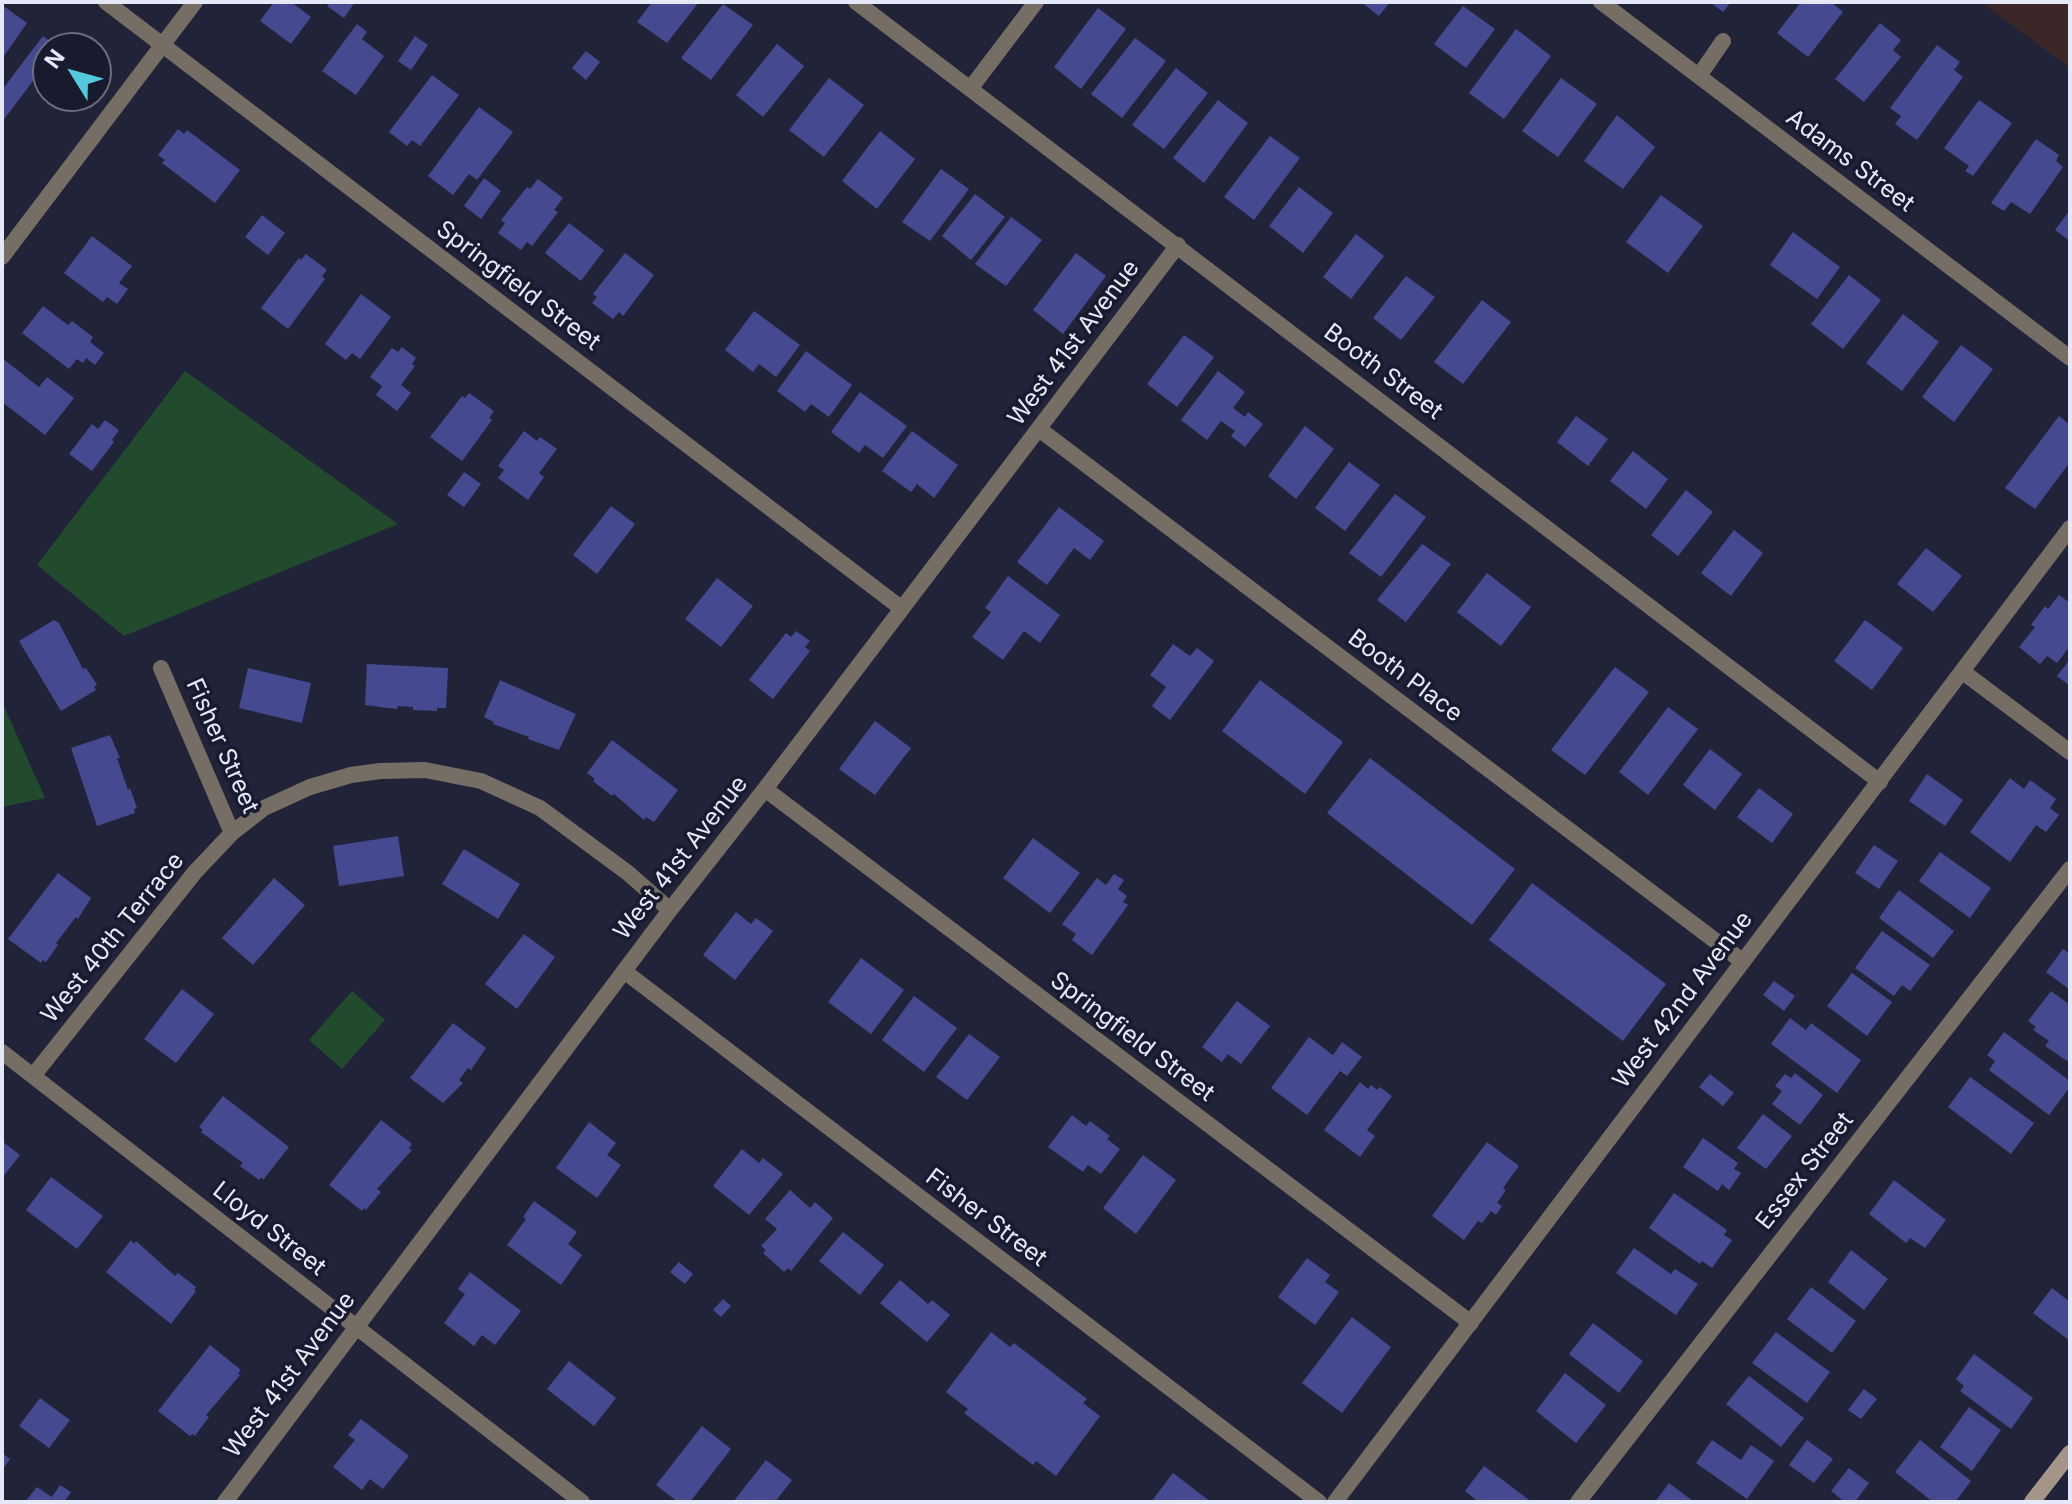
<!DOCTYPE html>
<html>
<head>
<meta charset="utf-8">
<style>
	body { margin:0 }
	#map { position:relative; width:2072px; height:1504px; overflow:hidden; background:#212438; font-family:Inter,sans-serif }
	canvas { display:block }
	.frame { position:absolute; inset:0; border:4px solid #e5e8f6; pointer-events:none }
	.north { position:absolute; left:32px; top:32px; width:80px; height:80px; box-sizing:border-box; background:#181a2e; border:2px solid #6a6c7e; border-radius:50%; rotate:307deg; font-size:22px; font-weight:700; line-height:32px; text-align:center; color:#e5e8f6 }
	.north::after { content:''; display:block; margin:auto; width:28px; height:36px; background:#53cadc; clip-path:polygon(50% 0,100% 100%,50% 72%,0 100%) }
</style>
</head>
<body>
<div id="map">
<canvas width="2072" height="1504"></canvas>
<div class="frame"></div>
<div class="north">N</div>
</div>
<script>
const ctx = document.querySelector('canvas').getContext('2d');
ctx.lineJoin = 'round';
function paint(path, color) { ctx.fillStyle = color; ctx.fill(path, 'evenodd'); }
const poly = rows => new Path2D(rows.map(r => 'M' + r).join(''));
function trace(path, color, width, dash) { ctx.strokeStyle = color; ctx.lineWidth = width; ctx.lineCap = dash ? 'butt' : 'round'; ctx.setLineDash(dash || []); ctx.stroke(path); }
function drawText(font, color, halo, rows, align = 'center') {
  ctx.font = font + ' Inter,sans-serif'; ctx.lineWidth = 7; ctx.setLineDash([]); ctx.textBaseline = 'middle'; ctx.strokeStyle = halo; ctx.fillStyle = color; for (const [text, x, y, turn = 0] of rows) {
    ctx.save(); ctx.translate(x, y); ctx.rotate((+turn || 0) * Math.PI / 180); ctx.textAlign = isNaN(turn) ? turn : align; if (halo) ctx.strokeText(text, 0, 0); ctx.fillText(text, 0, 0); ctx.restore();
  }
}
paint(poly([
	[1981,2,2070,2,2070,68]
]), '#3b2727');
paint(poly([
	[185,371,398,524,124,636,37,565],
	[2,702,45,798,2,807],
	[352,991,385,1020,342,1069,309,1040]
]), '#224b2e');
paint(poly([
	[274,2,291,2,311,17,291,44,260,21],
	[330,2,355,2,344,18,327,6],
	[652,2,699,2,667,43,637,22],
	[1361,2,1390,2,1379,16],
	[1710,2,1731,2,1723,12],
	[1801,2,1831,2,1843,12,1808,57,1777,33],
	[723,4,753,25,711,80,681,58],
	[2,5,27,23,2,59],
	[1463,6,1495,29,1466,68,1434,44],
	[1098,8,1126,29,1081,89,1054,67],
	[1880,23,1901,40,1893,50,1901,57,1864,102,1835,79],
	[357,24,367,32,362,39,384,56,356,95,322,71],
	[1516,29,1551,56,1504,119,1469,93],
	[43,36,59,48,48,48,48,61,2,122,2,90],
	[415,36,428,45,411,70,398,61],
	[1135,38,1166,61,1122,118,1091,94],
	[777,44,804,66,763,117,736,95],
	[1937,45,1960,62,1954,70,1963,77,1917,140,1895,124,1901,116,1890,108],
	[586,51,600,62,586,80,572,68],
	[1176,68,1208,93,1164,149,1132,125],
	[432,75,459,95,420,146,412,140,407,146,389,132],
	[829,78,864,105,824,157,789,130],
	[1561,78,1597,104,1558,157,1522,131],
	[1218,100,1248,123,1204,183,1173,158],
	[1979,100,2012,123,1973,176,1965,171,1969,166,1944,148],
	[479,107,513,132,477,180,469,174,453,195,428,176],
	[1617,115,1655,147,1623,189,1584,161],
	[178,129,184,134,187,130,240,170,215,203,162,163,165,160,158,155],
	[880,131,915,159,877,209,842,181],
	[1270,136,1300,158,1254,220,1224,197],
	[2036,139,2059,155,2056,161,2063,167,2030,214,2011,202,2004,211,1991,203],
	[941,169,969,189,930,241,902,222],
	[484,178,501,191,481,219,464,206],
	[538,179,563,198,554,210,558,212,532,246,527,242,521,250,498,233,505,223,501,220,527,187,530,189],
	[1299,187,1333,213,1303,253,1269,226],
	[975,194,1005,217,971,260,942,236],
	[1661,195,1703,226,1668,273,1626,242],
	[2070,210,2070,241,2055,230],
	[262,215,285,233,268,255,245,237],
	[1011,217,1042,240,1006,286,975,264],
	[569,223,604,250,581,281,545,253],
	[1793,232,1840,267,1817,299,1770,265],
	[1356,234,1384,256,1351,299,1323,277],
	[92,236,132,266,119,283,128,289,117,304,107,297,103,302,64,273],
	[625,253,654,275,623,316,619,312,613,319,592,303,597,297,593,294],
	[1076,253,1106,276,1063,334,1033,310],
	[306,254,327,270,322,276,325,279,288,329,261,308,299,258,301,260],
	[1849,275,1881,300,1843,349,1811,324],
	[1406,276,1435,297,1401,340,1373,318],
	[361,294,391,317,360,359,352,353,346,360,325,344],
	[1482,300,1511,322,1463,384,1434,362],
	[43,306,68,325,72,321,93,337,90,342,104,353,95,365,86,358,83,363,77,359,69,369,22,333],
	[754,311,800,345,776,377,759,364,753,372,725,350],
	[1903,314,1939,342,1902,391,1866,363],
	[1184,335,1214,357,1177,407,1147,384],
	[1961,345,1993,369,1954,422,1922,397],
	[402,347,416,358,412,364,415,366,401,385,411,393,397,411,376,395,382,386,370,377,392,348,398,352],
	[806,351,852,385,829,417,811,404,805,412,777,391],
	[2,358,39,387,47,377,74,398,45,435,2,402],
	[1218,371,1245,392,1233,408,1245,417,1248,412,1263,424,1245,447,1231,436,1235,431,1221,421,1207,440,1181,420],
	[860,392,907,426,883,458,865,445,859,453,831,432],
	[469,393,494,411,489,418,492,420,462,461,430,437,462,396,465,398],
	[1576,416,1608,439,1588,466,1557,442],
	[2059,416,2070,425,2070,462,2035,509,2005,488],
	[105,420,119,430,112,440,114,442,92,471,69,454,92,424,98,429],
	[1305,426,1334,449,1296,499,1268,476],
	[524,431,537,441,540,437,557,449,539,473,544,477,528,500,498,478,504,470,498,466],
	[912,431,958,465,934,498,917,484,911,492,882,471],
	[1633,451,1668,479,1646,509,1610,481],
	[1349,462,1380,485,1345,531,1315,508],
	[464,472,481,484,464,507,447,495],
	[1686,490,1713,512,1678,556,1651,535],
	[1395,494,1426,517,1381,577,1349,553],
	[611,506,635,524,597,574,573,555],
	[1059,507,1104,541,1090,560,1074,548,1047,585,1017,562],
	[1734,530,1763,553,1731,596,1701,573],
	[1422,544,1451,564,1406,622,1377,600],
	[1926,548,1962,576,1933,612,1897,584],
	[1487,573,1531,607,1501,646,1457,612],
	[1008,576,1060,615,1040,643,1024,631,1003,660,972,637,991,612,985,608],
	[717,578,753,606,721,647,685,619],
	[2059,595,2070,603,2070,646,2057,663,2047,656,2040,664,2019,647,2035,627,2031,625,2045,606,2048,609],
	[54,620,59,623,83,669,86,668,97,685,94,687,96,690,61,711,19,641],
	[1865,620,1903,648,1872,690,1834,661],
	[796,631,810,641,805,647,810,651,773,699,749,680,786,633,791,637],
	[1173,644,1190,656,1197,648,1214,661,1170,720,1152,706,1166,687,1150,675],
	[2070,659,2070,686,2057,676],
	[367,664,448,668,446,708,437,708,437,711,413,710,413,707,398,706,397,709,365,705],
	[1615,667,1649,692,1585,775,1551,750],
	[248,668,311,683,302,723,239,708],
	[500,680,576,714,559,750,528,739,529,737,493,724,494,722,484,717],
	[1260,680,1343,742,1305,794,1222,731],
	[1668,707,1698,729,1648,795,1619,772],
	[875,721,911,748,875,795,839,769],
	[110,735,120,758,117,758,128,790,130,788,137,808,134,809,135,813,97,826,71,748],
	[612,740,678,790,654,822,646,817,644,820,614,794,612,796,593,781,595,779,587,773],
	[1710,749,1742,774,1715,810,1683,785],
	[1370,758,1515,869,1472,925,1327,813],
	[1927,774,1963,800,1945,826,1909,801],
	[2010,778,2024,789,2030,780,2056,799,2050,808,2059,815,2046,832,2036,825,2010,862,1970,832],
	[1759,788,1793,814,1772,843,1737,817],
	[398,836,404,876,339,886,333,846],
	[1033,838,1080,873,1050,913,1003,878],
	[1874,845,1898,861,1879,889,1855,873],
	[464,849,520,884,498,919,442,884],
	[1940,852,1991,888,1970,918,1919,881],
	[58,873,91,898,78,919,76,917,56,943,58,945,46,962,43,960,41,963,8,939],
	[1114,874,1124,880,1118,889,1127,896,1123,902,1128,905,1092,955,1072,940,1076,934,1062,924,1097,878,1106,885],
	[274,878,305,905,253,965,222,938],
	[1532,883,1666,984,1623,1041,1489,940],
	[1899,890,1954,931,1933,958,1879,918],
	[736,912,751,924,756,918,773,931,735,980,703,955],
	[1882,931,1930,965,1910,991,1902,985,1894,996,1855,968],
	[524,934,555,957,517,1009,485,984],
	[2063,949,2070,954,2070,990,2046,972],
	[861,958,904,990,871,1034,828,1002],
	[1852,973,1892,1002,1867,1036,1827,1006],
	[1774,981,1795,996,1784,1011,1763,995],
	[182,989,214,1014,176,1063,144,1039],
	[2051,991,2070,1005,2070,1057,2067,1061,2045,1046,2049,1041,2033,1030,2036,1027,2028,1021],
	[914,996,957,1028,924,1072,882,1040],
	[1237,1001,1270,1026,1241,1064,1228,1054,1222,1062,1202,1047],
	[1790,1018,1806,1030,1811,1023,1861,1060,1837,1093,1771,1044],
	[453,1023,486,1048,471,1070,468,1068,459,1080,463,1083,443,1103,410,1078],
	[2004,1032,2070,1081,2070,1087,2049,1115,1989,1070,1995,1061,1987,1055],
	[969,1034,1000,1057,967,1100,936,1077],
	[1309,1037,1333,1055,1342,1042,1362,1057,1347,1076,1340,1071,1307,1115,1271,1088],
	[1795,1073,1823,1095,1800,1125,1772,1104,1782,1091,1775,1086,1785,1074,1791,1078],
	[1710,1074,1734,1093,1723,1106,1699,1087],
	[1970,1077,2034,1123,2011,1154,1948,1107],
	[1360,1082,1368,1089,1371,1085,1377,1090,1380,1087,1392,1096,1367,1130,1375,1136,1360,1157,1324,1130],
	[223,1096,289,1147,263,1180,261,1177,259,1180,240,1166,243,1163,201,1132,203,1130,199,1127],
	[1763,1114,1792,1136,1766,1169,1737,1148],
	[1072,1115,1086,1126,1090,1121,1110,1136,1107,1139,1120,1149,1101,1174,1088,1165,1083,1172,1048,1147],
	[381,1120,412,1144,409,1148,412,1150,377,1189,381,1192,366,1210,364,1208,362,1211,329,1185],
	[589,1122,616,1143,607,1155,621,1165,597,1198,556,1168],
	[1703,1138,1738,1163,1734,1169,1741,1173,1729,1190,1722,1184,1718,1191,1683,1167],
	[2,1141,20,1155,2,1178],
	[1487,1142,1519,1166,1503,1188,1506,1190,1497,1203,1502,1206,1496,1215,1491,1211,1482,1223,1478,1221,1464,1240,1432,1216],
	[742,1149,759,1163,763,1158,783,1174,749,1215,713,1186],
	[1143,1155,1176,1180,1136,1234,1103,1208],
	[51,1177,103,1216,77,1249,26,1210],
	[1894,1180,1946,1220,1925,1248,1910,1238,1906,1243,1869,1214],
	[790,1190,810,1208,815,1202,833,1218,791,1271,788,1268,784,1272,763,1253,766,1250,761,1246,777,1229,765,1219],
	[1674,1193,1727,1230,1724,1235,1732,1240,1712,1268,1702,1261,1700,1264,1649,1228],
	[534,1201,577,1232,568,1244,582,1255,561,1285,507,1245,526,1219,523,1217],
	[843,1232,884,1265,860,1295,819,1261],
	[131,1240,134,1244,136,1241,175,1276,178,1273,196,1287,194,1290,196,1291,171,1324,106,1272],
	[1634,1248,1671,1274,1675,1269,1698,1284,1676,1315,1616,1273],
	[1851,1250,1888,1279,1864,1310,1828,1282],
	[1307,1258,1330,1275,1325,1282,1339,1292,1315,1325,1278,1297],
	[679,1262,693,1274,685,1284,670,1272],
	[470,1272,521,1311,495,1345,482,1335,474,1346,444,1323,465,1294,458,1289],
	[900,1280,928,1304,932,1300,950,1315,927,1342,880,1303],
	[1811,1287,1856,1321,1832,1353,1787,1319],
	[2052,1288,2070,1302,2070,1341,2033,1313],
	[723,1299,731,1306,721,1317,713,1310],
	[1352,1317,1391,1347,1342,1413,1302,1383],
	[1593,1323,1643,1361,1619,1393,1569,1354],
	[991,1332,1010,1347,1014,1343,1087,1399,1083,1403,1100,1416,1056,1476,1036,1461,1033,1465,964,1413,968,1409,946,1392],
	[1776,1332,1830,1372,1807,1403,1752,1363],
	[210,1345,241,1370,238,1373,240,1375,206,1415,209,1417,195,1436,193,1434,190,1436,158,1411],
	[1974,1354,2033,1398,2011,1429,1960,1391,1964,1386,1956,1379],
	[569,1361,616,1398,594,1426,547,1389],
	[1565,1373,1606,1405,1576,1443,1536,1411],
	[1749,1376,1804,1418,1781,1447,1726,1404],
	[1864,1389,1877,1399,1861,1419,1848,1410],
	[40,1398,70,1420,49,1448,19,1426],
	[1969,1407,2001,1430,1972,1471,1940,1447],
	[361,1419,409,1456,383,1489,370,1479,362,1490,333,1467,355,1440,348,1435],
	[702,1426,731,1449,690,1502,678,1502,656,1485],
	[1712,1440,1741,1460,1751,1445,1774,1461,1747,1499,1696,1463],
	[1807,1440,1833,1459,1814,1483,1789,1465],
	[1920,1440,1971,1481,1955,1502,1933,1502,1895,1472],
	[2,1453,10,1459,2,1470],
	[766,1460,792,1480,775,1502,733,1502],
	[1484,1466,1532,1502,1475,1502,1476,1500,1465,1491],
	[1849,1468,1869,1483,1855,1502,1845,1502,1831,1491],
	[1173,1473,1211,1502,1151,1502],
	[1669,1483,1694,1502,1655,1502],
	[60,1485,71,1492,64,1502,25,1502,37,1487,52,1497]
]), '#454990');
trace(poly([
	[1699,76,1723,41]
]), '#766d64', 16);
trace(poly([
	[106,2,901,608],
	[856,2,1880,782],
	[1601,2,2070,358],
	[970,89,1036,2],
	[2,257,195,2],
	[1039,429,1742,961],
	[161,668,232,833],
	[1963,672,2070,752],
	[765,789,1471,1323],
	[624,971,1319,1502],
	[2,1052,582,1502],
	[33,1076,195,872,232,833,264,808,310,787,351,775,380,771,425,770,481,781,540,808,628,873,670,910],
	[225,1502,670,910,765,789,1178,245],
	[1335,1502,2070,528],
	[1578,1502,2070,869]
]), '#766d64', 16);
trace(poly([
	[2032,1502,2070,1453]
]), '#a49588', 16);
drawText('24px', '#e5e8f6', '#181a2e', [
	["Adams Street",1850,161,37],
	["Springfield Street",518,286,37],
	["West 41st Avenue",1074,343,-53],
	["Booth Street",1383,372,37],
	["Booth Place",1405,676,37],
	["Fisher Street",222,746,66],
	["West 41st Avenue",681,858,-52],
	["West 40th Terrace",113,938,-51],
	["West 42nd Avenue",1683,1000,-53],
	["Springfield Street",1132,1037,37],
	["Essex Street",1805,1171,-52],
	["Fisher Street",986,1218,37],
	["Lloyd Street",269,1229,38],
	["West 41st Avenue",290,1375,-53]
]);
</script>
</body>
</html>
